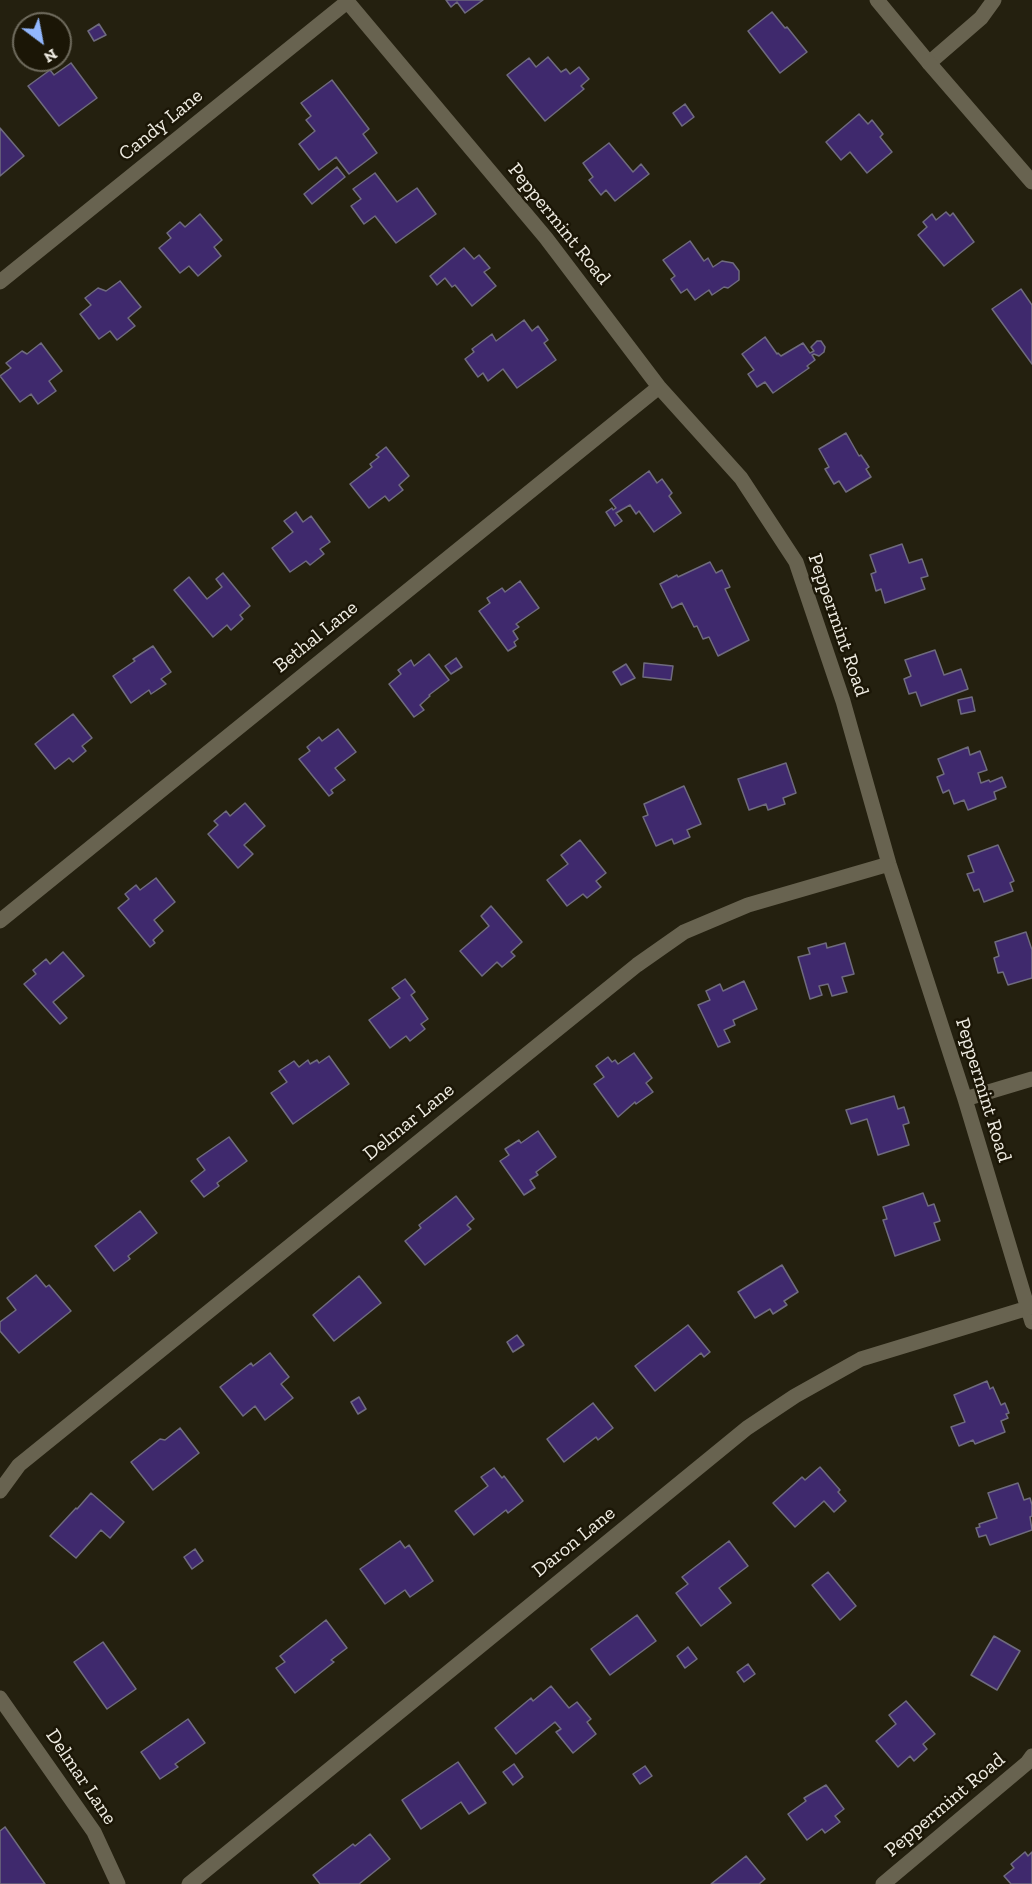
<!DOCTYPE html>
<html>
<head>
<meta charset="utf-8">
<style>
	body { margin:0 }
	#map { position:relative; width:1032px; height:1884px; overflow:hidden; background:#24200f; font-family:"Zilla Slab",serif }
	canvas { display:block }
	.north { position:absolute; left:12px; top:12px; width:60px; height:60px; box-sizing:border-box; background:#1b1606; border:2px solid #706c5e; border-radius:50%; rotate:148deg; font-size:16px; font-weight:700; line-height:24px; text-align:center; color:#efece2 }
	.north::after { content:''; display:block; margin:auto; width:21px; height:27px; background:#92b7fd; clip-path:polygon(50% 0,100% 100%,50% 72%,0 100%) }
</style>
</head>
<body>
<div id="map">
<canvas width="1032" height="1884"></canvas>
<div class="north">N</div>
</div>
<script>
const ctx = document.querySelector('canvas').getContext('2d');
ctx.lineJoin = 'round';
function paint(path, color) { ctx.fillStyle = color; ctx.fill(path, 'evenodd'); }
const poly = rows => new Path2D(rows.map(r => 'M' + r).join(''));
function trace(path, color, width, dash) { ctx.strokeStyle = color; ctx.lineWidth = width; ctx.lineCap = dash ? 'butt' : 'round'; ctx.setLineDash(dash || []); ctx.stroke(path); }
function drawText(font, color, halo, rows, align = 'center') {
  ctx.font = font + ' "Zilla Slab",serif'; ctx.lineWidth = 5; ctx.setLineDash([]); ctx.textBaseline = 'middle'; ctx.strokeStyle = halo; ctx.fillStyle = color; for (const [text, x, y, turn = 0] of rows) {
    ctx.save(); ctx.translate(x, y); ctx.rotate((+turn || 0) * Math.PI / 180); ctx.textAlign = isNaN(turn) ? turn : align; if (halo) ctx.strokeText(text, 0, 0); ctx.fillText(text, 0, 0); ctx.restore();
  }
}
const building = poly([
	[446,0,483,0,465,13,457,2,451,7,446,0],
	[772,12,785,28,787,27,807,52,780,73,748,31,772,12],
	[99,24,106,35,94,41,88,31,99,24],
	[548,57,561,72,566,69,570,74,579,67,589,79,581,86,584,89,545,121,507,75,529,58,536,67,548,57],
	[71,63,97,98,59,126,28,86,50,70,54,75,71,63],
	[332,80,369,129,363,134,377,153,349,174,336,157,319,170,299,144,315,131,306,120,311,116,301,103,332,80],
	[685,104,694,117,682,126,673,113,685,104],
	[859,114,868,124,872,120,883,134,880,137,892,152,867,173,850,152,841,160,826,142,859,114],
	[0,128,24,156,0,176,0,128],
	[609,143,633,172,641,164,649,174,615,201,606,190,601,195,589,180,593,177,583,163,609,143],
	[337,167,345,177,312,204,304,194,337,167],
	[375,173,397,202,417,188,436,214,396,243,375,216,364,224,351,206,361,199,353,189,375,173],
	[946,212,950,216,953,213,974,242,944,266,918,235,927,227,923,222,932,214,936,220,946,212],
	[200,214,222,240,214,247,221,256,198,276,189,266,180,273,159,248,171,238,167,233,180,222,185,227,200,214],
	[690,241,704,261,708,258,713,267,722,261,733,263,739,271,739,280,728,288,724,287,712,295,709,290,695,300,687,289,681,293,671,279,675,276,663,260,690,241],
	[464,248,474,259,479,255,490,268,484,272,496,286,472,306,455,285,452,287,445,278,437,285,430,276,464,248],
	[120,281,141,307,128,318,135,326,117,340,110,331,99,339,80,314,91,305,85,298,98,288,106,291,120,281],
	[1021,289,1032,305,1032,364,992,309,1021,289],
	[524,320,532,331,538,326,548,340,544,343,556,360,517,388,503,369,488,381,483,373,478,377,465,359,474,352,472,349,492,334,496,341,524,320],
	[765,337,777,354,778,353,781,356,803,343,810,353,814,351,811,347,817,341,821,341,825,347,824,352,819,356,814,354,812,355,815,360,807,366,809,368,773,393,765,382,757,387,748,374,754,370,742,354,765,337],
	[41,343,62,371,49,381,56,391,38,404,31,394,20,402,0,376,11,368,6,363,22,351,27,354,41,343],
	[846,433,859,456,861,455,869,467,866,469,871,477,846,492,839,481,834,484,825,469,829,467,819,449,846,433],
	[386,447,409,476,399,485,403,490,389,501,385,496,369,508,350,484,372,467,370,464,379,457,376,455,386,447],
	[649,471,657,483,662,479,672,493,669,496,681,513,654,532,639,511,636,514,630,505,616,513,622,521,615,526,606,512,612,508,613,510,616,508,610,500,649,471],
	[296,512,303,522,311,516,330,542,320,549,324,554,310,565,306,561,290,572,272,548,293,532,284,521,296,512],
	[902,544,909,563,922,559,928,576,921,578,925,589,885,603,881,589,876,591,871,574,876,572,870,555,902,544],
	[710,562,716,573,722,570,730,587,725,589,749,640,718,656,709,637,703,639,697,626,694,627,682,603,672,608,660,584,677,575,678,577,710,562],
	[223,573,250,606,240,615,243,619,231,630,227,625,213,637,174,590,189,577,207,599,222,587,216,579,223,573],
	[520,581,539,608,516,624,519,627,513,631,518,639,514,642,516,646,508,651,479,611,490,603,487,598,502,588,505,592,520,581],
	[153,646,171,672,161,679,166,684,151,694,149,690,131,703,113,676,135,661,133,659,153,646],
	[935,650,944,675,961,669,968,689,921,706,916,692,909,694,904,679,911,676,905,660,935,650],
	[429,654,449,680,429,695,430,696,420,705,424,710,414,717,389,684,401,674,398,670,411,660,414,666,429,654],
	[456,658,462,667,451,674,445,666,456,658],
	[644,663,673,666,671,680,643,677,644,663],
	[626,664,635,678,621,685,613,672,626,664],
	[972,697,975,711,961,714,958,700,972,697],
	[73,714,92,738,82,746,86,751,73,762,69,758,55,769,35,744,73,714],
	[338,729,356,752,335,768,345,780,331,790,333,793,329,796,299,759,310,751,307,747,319,737,322,741,338,729],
	[968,747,970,755,980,751,987,770,978,773,981,783,989,780,990,782,1002,777,1006,787,994,792,996,799,968,810,964,800,954,804,949,790,943,793,937,777,944,774,938,759,968,747],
	[786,763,796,793,783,798,785,804,768,810,766,804,749,810,738,779,786,763],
	[684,786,701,824,687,830,690,837,674,844,672,839,656,846,643,817,648,815,644,804,684,786],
	[245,803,265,826,244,845,253,854,238,868,208,834,218,825,214,821,226,811,230,816,245,803],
	[580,840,606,873,596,881,601,887,587,898,583,894,567,906,547,880,568,864,561,855,580,840],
	[998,845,1014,881,1010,883,1013,891,984,902,979,889,974,891,967,874,974,872,968,856,998,845],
	[156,878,175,902,154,920,163,931,153,940,155,943,150,947,118,908,129,899,125,894,136,885,140,890,156,878],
	[491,906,522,942,511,952,515,956,502,967,497,962,482,976,460,951,489,926,481,916,491,906],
	[1026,932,1032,950,1032,978,1008,985,1003,972,998,973,994,958,999,956,995,942,1026,932],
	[826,943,827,948,845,943,854,974,842,977,847,992,832,996,828,984,819,986,822,995,810,999,798,957,810,954,808,948,826,943],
	[63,952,84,976,53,1002,67,1018,60,1024,24,984,36,974,33,970,46,959,50,964,63,952],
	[405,979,415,992,411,995,428,1019,421,1024,425,1029,410,1041,406,1036,390,1048,369,1020,400,998,392,988,405,979],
	[744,981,757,1009,733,1020,735,1025,724,1030,730,1042,718,1047,698,1005,710,1000,706,991,720,984,723,991,744,981],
	[634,1053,652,1078,646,1083,653,1092,636,1104,635,1102,618,1117,594,1084,604,1077,596,1066,608,1057,612,1062,615,1060,618,1064,634,1053],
	[329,1056,349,1084,293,1124,271,1093,287,1082,279,1071,294,1061,299,1067,308,1060,310,1064,317,1060,319,1063,329,1056],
	[894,1096,898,1109,904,1107,909,1123,903,1125,909,1145,878,1155,867,1119,851,1124,846,1110,894,1096],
	[538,1131,556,1157,536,1172,538,1175,530,1180,535,1188,524,1195,500,1161,509,1155,505,1149,519,1140,521,1143,538,1131],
	[229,1137,247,1161,217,1183,219,1186,204,1197,191,1181,205,1170,197,1159,229,1137],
	[923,1193,928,1206,934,1204,940,1221,934,1223,940,1240,895,1256,883,1220,887,1219,883,1207,923,1193],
	[456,1196,474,1219,467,1225,471,1229,425,1265,405,1241,421,1228,419,1225,456,1196],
	[140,1211,157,1233,128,1256,130,1259,114,1271,95,1246,140,1211],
	[782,1265,798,1292,784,1301,787,1305,773,1314,770,1309,755,1318,738,1292,782,1265],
	[36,1275,46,1287,49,1285,71,1311,19,1353,0,1331,0,1322,16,1310,7,1298,36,1275],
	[359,1276,381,1303,334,1341,313,1315,359,1276],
	[688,1325,710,1352,704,1357,701,1353,655,1391,635,1366,688,1325],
	[517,1335,524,1345,513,1352,507,1342,517,1335],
	[270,1353,289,1377,281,1384,293,1398,265,1420,255,1406,243,1416,220,1387,251,1363,253,1366,270,1353],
	[987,1381,990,1389,993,1387,1001,1405,1005,1403,1009,1413,1006,1414,1008,1418,1001,1421,1005,1432,975,1444,973,1440,959,1446,951,1427,965,1422,954,1395,987,1381],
	[359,1397,366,1409,358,1414,351,1402,359,1397],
	[593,1403,613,1428,598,1440,596,1437,564,1462,547,1439,593,1403],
	[180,1428,199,1453,153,1490,131,1462,160,1439,165,1440,180,1428],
	[820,1467,840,1490,838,1492,846,1501,834,1512,824,1501,795,1527,773,1503,802,1477,805,1480,820,1467],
	[494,1468,502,1478,504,1476,523,1501,508,1513,506,1510,474,1535,455,1511,488,1486,481,1477,494,1468],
	[1018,1483,1024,1500,1030,1498,1032,1505,1032,1516,1030,1517,1032,1530,990,1545,986,1535,979,1537,976,1528,980,1527,979,1524,997,1518,988,1493,1018,1483],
	[91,1493,124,1522,110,1538,101,1530,76,1558,50,1536,76,1508,77,1509,91,1493],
	[400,1541,405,1548,409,1545,433,1581,410,1597,405,1590,385,1604,360,1569,400,1541],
	[729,1541,748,1566,719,1588,731,1603,701,1626,676,1593,688,1584,682,1577,729,1541],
	[195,1549,203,1561,192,1569,184,1557,195,1549],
	[828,1572,856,1606,840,1620,812,1585,828,1572],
	[637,1615,656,1641,610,1675,591,1649,637,1615],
	[326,1620,347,1648,331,1660,334,1662,295,1693,276,1668,285,1662,280,1656,326,1620],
	[994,1636,1020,1651,997,1690,971,1675,994,1636],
	[103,1642,136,1689,107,1709,74,1662,103,1642],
	[688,1647,697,1659,685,1668,677,1656,688,1647],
	[748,1664,755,1674,744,1682,737,1672,748,1664],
	[551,1686,569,1708,577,1702,591,1719,587,1722,596,1734,573,1753,556,1732,561,1729,555,1722,516,1754,495,1728,531,1698,533,1701,551,1686],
	[906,1701,935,1734,923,1744,927,1749,914,1761,910,1756,898,1767,876,1741,896,1724,889,1715,906,1701],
	[188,1719,205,1743,175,1764,178,1767,160,1779,141,1752,188,1719],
	[458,1762,486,1803,469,1814,461,1802,421,1829,402,1800,458,1762],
	[514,1764,523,1777,513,1785,503,1772,514,1764],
	[645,1766,652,1776,640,1784,633,1774,645,1766],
	[826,1785,844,1809,835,1816,840,1822,825,1833,822,1829,807,1840,788,1814,806,1801,804,1798,826,1785],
	[5,1827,45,1884,0,1884,0,1831,5,1827],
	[370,1834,390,1859,359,1884,320,1884,313,1875,353,1844,355,1846,370,1834],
	[1025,1852,1028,1856,1032,1852,1032,1884,1011,1884,1004,1876,1014,1868,1011,1864,1025,1852],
	[746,1856,765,1879,759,1884,711,1884,746,1856]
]);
paint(building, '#3f296d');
trace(building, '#6f6b7e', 1.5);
trace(poly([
	[346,0,546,238,659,387,741,478,796,562,843,701,889,864,965,1099,1032,1322],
	[929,63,981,18,994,0],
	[0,282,347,2],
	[0,921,659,387],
	[965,1099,1032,1079],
	[0,1491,19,1465,637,965,684,932,748,905,889,864],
	[0,1698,94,1832,118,1884],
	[189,1884,747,1428,795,1396,861,1359,1028,1308],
	[883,1884,1027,1763,1032,1756]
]), '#686350', 15);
trace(poly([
	[877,0,929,63,1032,182]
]), '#686350', 15);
drawText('20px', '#efece2', '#1b1606', [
	["Candy Lane",161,125,-39],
	["Peppermint Road",559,224,51],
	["Peppermint Road",838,625,71],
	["Bethal Lane",316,637,-39],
	["Peppermint Road",983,1090,73],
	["Delmar Lane",409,1122,-39],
	["Daron Lane",574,1542,-39],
	["Delmar Lane",81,1777,56],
	["Peppermint Road",945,1805,-40]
]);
</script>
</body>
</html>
